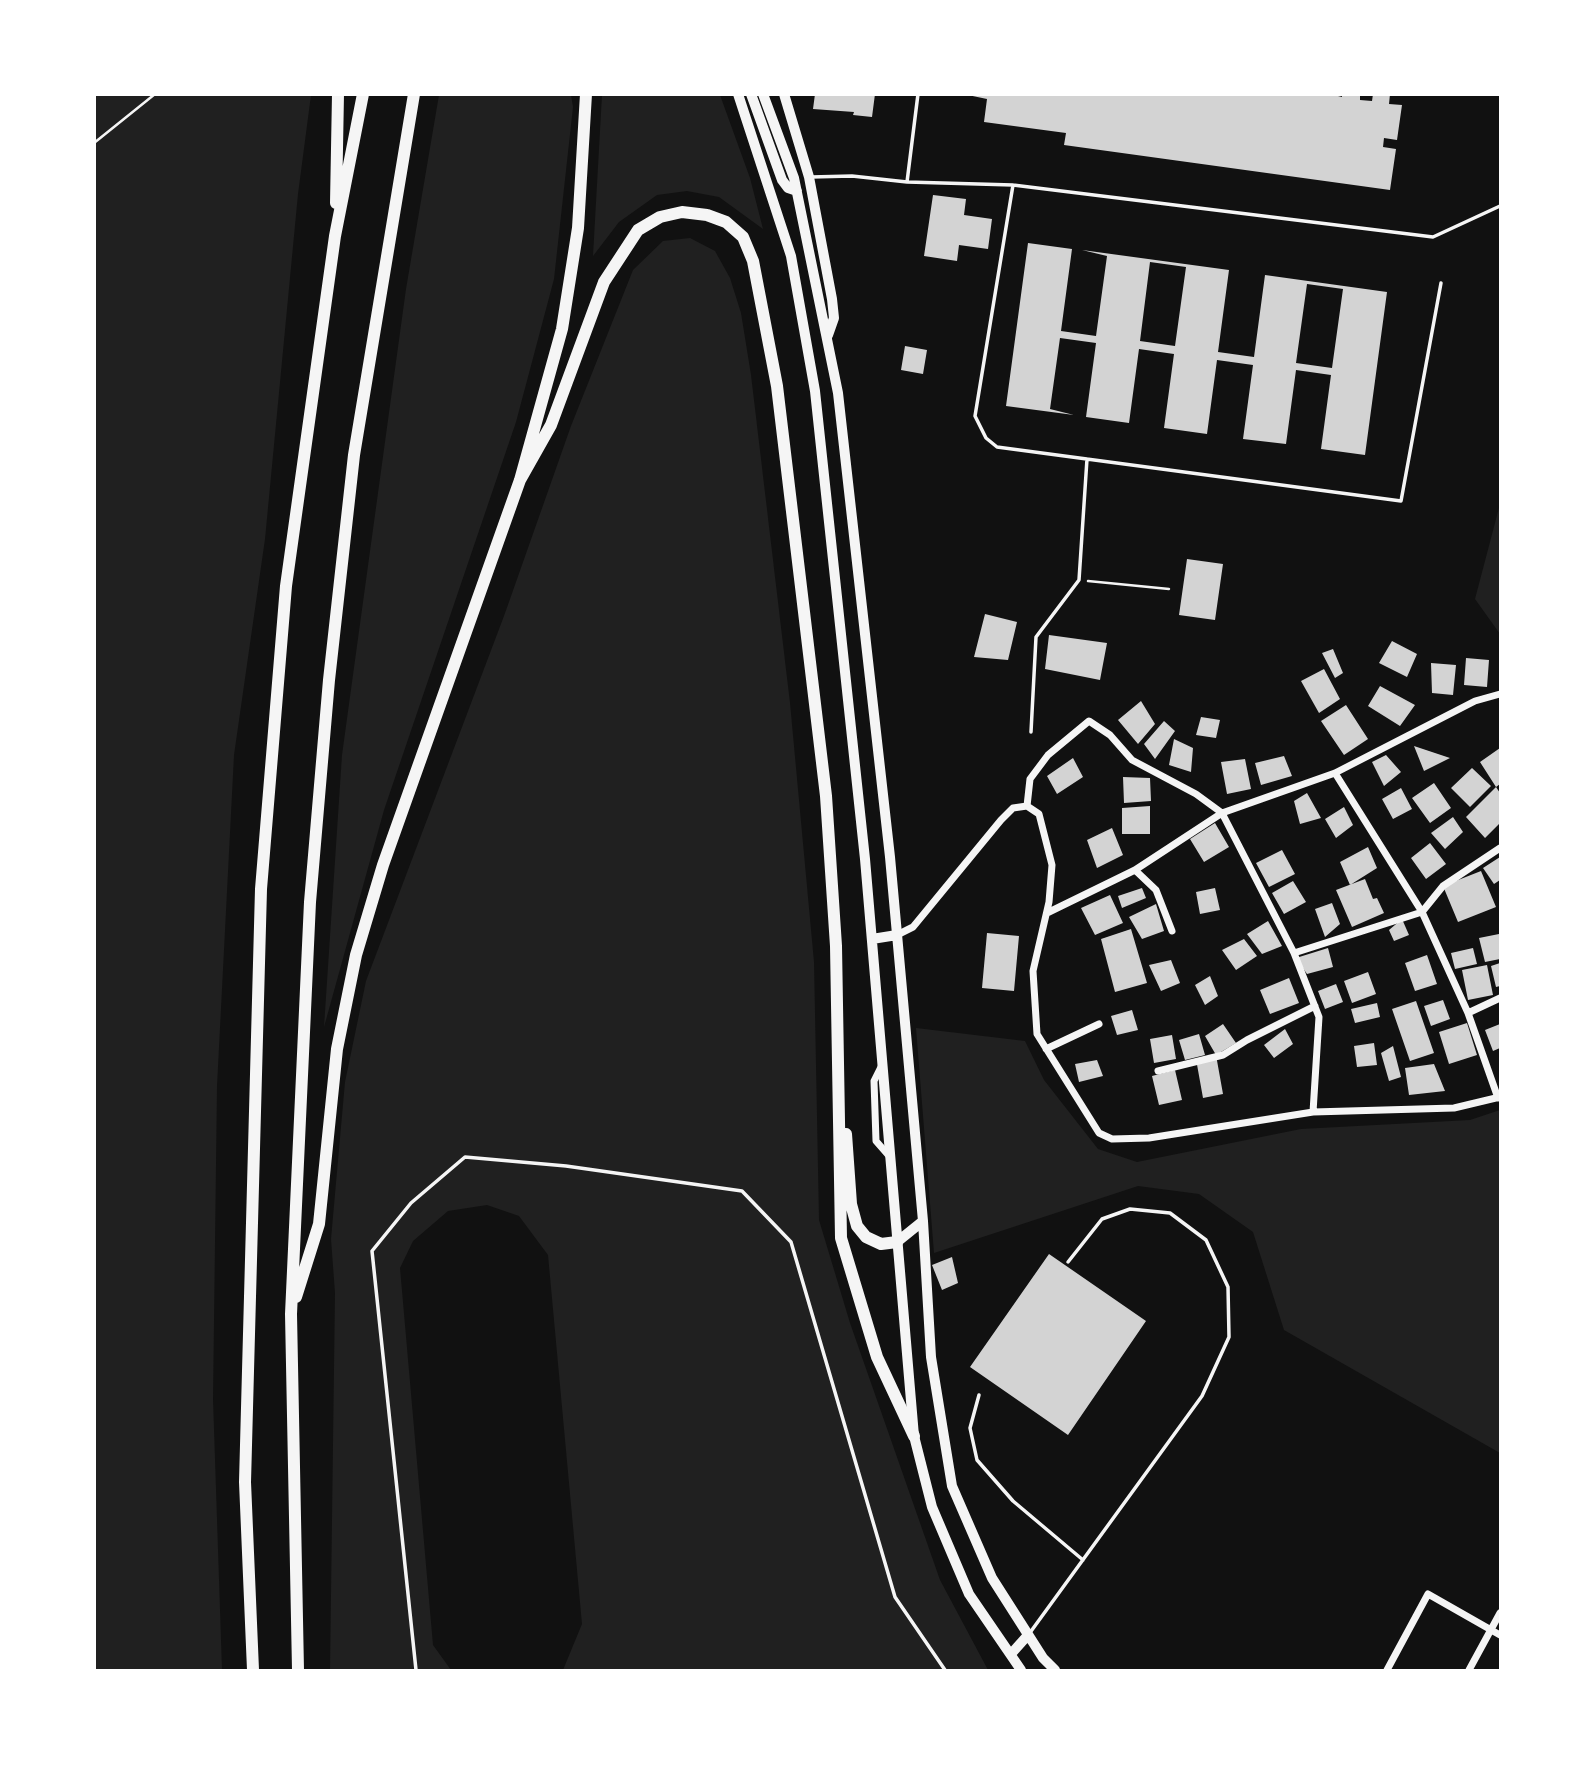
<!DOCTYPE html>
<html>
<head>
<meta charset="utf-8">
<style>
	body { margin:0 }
	#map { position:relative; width:1595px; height:1765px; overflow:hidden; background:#111; font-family:"Exo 2",sans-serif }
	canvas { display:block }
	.frame { position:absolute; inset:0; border:96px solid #fff; pointer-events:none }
</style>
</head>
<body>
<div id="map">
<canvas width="1595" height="1765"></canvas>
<div class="frame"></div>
</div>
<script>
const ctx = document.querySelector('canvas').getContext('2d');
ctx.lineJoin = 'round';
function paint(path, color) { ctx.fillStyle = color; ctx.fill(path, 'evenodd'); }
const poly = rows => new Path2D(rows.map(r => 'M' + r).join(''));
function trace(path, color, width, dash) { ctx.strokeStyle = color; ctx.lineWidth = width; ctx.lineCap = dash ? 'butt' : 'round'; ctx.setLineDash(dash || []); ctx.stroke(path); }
paint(poly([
	[94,95,311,95,298,194,265,539,234,755,217,1086,213,1399,222,1670,95,1670],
	[439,95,571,95,573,107,554,279,516,422,384,810,324,1027,342,755,406,289],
	[602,95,720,95,750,178,763,229,719,197,687,191,657,195,619,222,593,256],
	[690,238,715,251,730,278,741,313,751,375,790,703,814,962,819,1220,850,1323,940,1580,988,1670,563,1670,582,1624,548,1255,519,1216,487,1205,448,1211,413,1241,400,1268,433,1645,451,1670,330,1670,335,1293,331,1239,345,1082,366,981,504,616,571,426,633,270,663,241],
	[1500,504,1500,634,1475,599],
	[916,1028,1025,1041,1044,1080,1098,1149,1137,1162,1301,1129,1470,1120,1500,1110,1500,1453,1284,1330,1253,1232,1199,1194,1138,1186,934,1253]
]), '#202020');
paint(poly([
	[815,94,875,94,872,117,853,115,854,112,813,109],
	[963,94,1330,94,1342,97,1342,94,1360,94,1360,100,1372,101,1373,94,1390,94,1389,104,1402,105,1397,140,1384,138,1383,147,1396,149,1390,190,1064,145,1066,133,984,122,987,99],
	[933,195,966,199,964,215,992,219,988,249,959,245,957,261,924,256],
	[1028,243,1072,249,1061,331,1096,336,1107,256,1082,250,1229,270,1218,352,1254,357,1265,275,1387,292,1365,455,1321,449,1331,375,1296,370,1286,444,1243,439,1253,365,1217,360,1207,434,1164,428,1174,354,1139,349,1129,423,1086,417,1096,343,1060,338,1050,409,1074,415,1006,406],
	[1150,262,1186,267,1175,346,1140,341],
	[1307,284,1343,289,1332,368,1296,363],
	[905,346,927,350,923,374,901,370],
	[1187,559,1223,564,1215,620,1179,615],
	[985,614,1017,622,1008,660,974,657],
	[1049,635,1107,643,1100,680,1045,669],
	[1392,641,1417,654,1407,677,1379,663],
	[1333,649,1343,673,1335,678,1322,653],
	[1466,658,1489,660,1487,687,1464,685],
	[1431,663,1456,665,1453,695,1432,693],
	[1324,669,1340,699,1319,713,1301,681],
	[1380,686,1415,705,1400,726,1368,706],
	[1141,701,1155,724,1138,744,1118,720],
	[1346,705,1368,739,1344,755,1321,721],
	[1201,717,1220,720,1216,738,1196,735],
	[1164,721,1175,731,1155,759,1144,744],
	[1174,739,1193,748,1191,772,1169,765],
	[1414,746,1450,758,1424,771],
	[1500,748,1500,784,1496,787,1500,793,1500,823,1485,838,1466,817,1496,787,1480,762],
	[1386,755,1401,772,1384,786,1372,762],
	[1284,756,1292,776,1261,785,1255,763],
	[1073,758,1083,777,1057,794,1047,776],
	[1245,759,1251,789,1227,794,1221,762],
	[1472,768,1491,786,1470,807,1451,788],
	[1123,777,1150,778,1151,801,1124,803],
	[1434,783,1451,808,1430,823,1412,798],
	[1401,788,1412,809,1393,819,1382,799],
	[1307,793,1321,818,1300,824,1294,801],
	[1150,806,1150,834,1122,834,1122,808],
	[1344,807,1353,825,1336,838,1325,819],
	[1453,817,1463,832,1445,849,1431,833],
	[1215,823,1229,847,1204,862,1190,839],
	[1112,828,1123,855,1097,868,1087,840],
	[1430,843,1446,864,1426,879,1411,858],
	[1368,847,1377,868,1350,885,1340,862],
	[1282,850,1295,874,1269,887,1256,863],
	[1500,857,1500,880,1494,884,1483,868],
	[1481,871,1496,907,1458,922,1443,886],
	[1365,879,1373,899,1377,898,1384,913,1352,927,1336,890],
	[1293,881,1306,902,1284,914,1272,893],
	[1142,888,1146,898,1122,908,1118,896],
	[1215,888,1220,910,1200,914,1196,892],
	[1110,895,1123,923,1095,935,1081,908],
	[1332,903,1340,924,1325,937,1315,909],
	[1156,904,1164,931,1142,939,1129,917],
	[1402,919,1409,935,1394,941,1389,930],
	[1268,921,1282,946,1262,954,1247,934],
	[1131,929,1147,983,1115,992,1101,939],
	[987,933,1019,936,1014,991,982,988],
	[1499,934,1500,959,1485,962,1479,938],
	[1244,939,1257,956,1236,970,1222,950],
	[1328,948,1333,967,1307,974,1296,958],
	[1473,948,1477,964,1455,969,1451,953],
	[1427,955,1437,984,1415,991,1405,963],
	[1171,960,1180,983,1161,991,1149,965],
	[1500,963,1500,986,1496,987,1491,966],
	[1487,965,1493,995,1468,1000,1462,970],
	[1368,972,1376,994,1352,1003,1344,981],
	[1210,976,1218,996,1205,1005,1195,985],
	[1289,978,1299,1003,1270,1014,1260,990],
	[1336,984,1343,1002,1325,1009,1318,991],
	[1443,1000,1450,1019,1431,1026,1424,1006],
	[1416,1001,1434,1053,1410,1061,1392,1009],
	[1377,1003,1380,1017,1355,1023,1351,1009],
	[1132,1010,1138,1030,1117,1035,1111,1016],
	[1467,1023,1477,1055,1449,1064,1439,1032],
	[1223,1024,1236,1043,1216,1055,1223,1094,1203,1098,1196,1059,1216,1055,1205,1036],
	[1500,1024,1500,1048,1493,1051,1485,1030],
	[1285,1029,1293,1044,1274,1058,1264,1045],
	[1199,1034,1205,1055,1185,1060,1179,1040],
	[1172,1035,1176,1059,1154,1063,1150,1039],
	[1374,1043,1377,1065,1357,1067,1354,1046],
	[1393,1046,1401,1077,1389,1081,1381,1053],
	[1097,1060,1103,1076,1079,1082,1075,1064],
	[1434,1064,1445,1091,1409,1095,1405,1068],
	[1175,1070,1182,1100,1159,1105,1152,1076],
	[1049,1254,1146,1321,1068,1435,970,1367],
	[952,1257,958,1283,942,1290,932,1265]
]), '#d3d3d3');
trace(poly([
	[94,143,155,94],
	[1088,581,1169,589]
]), '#f5f5f5', 2.5);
trace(poly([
	[811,177,852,176,907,182,918,94],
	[907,182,1013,185,1433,237,1500,206],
	[1013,185,975,416,986,438,997,447,1401,501,1441,283],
	[1031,732,1036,637,1079,580,1087,459],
	[979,1395,970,1428,977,1460,1013,1501,1083,1560],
	[1029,1634,1202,1396,1229,1337,1228,1287,1206,1240,1170,1213,1130,1209,1102,1219,1068,1262],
	[416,1670,372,1251,411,1203,465,1157,566,1166,742,1191,791,1242,895,1597,945,1670]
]), '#f5f5f5', 3.5);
trace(poly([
	[1335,773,1422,912,1468,1013,1498,1098],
	[1027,806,1030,779,1048,755,1089,721,1110,735,1132,760,1196,794,1222,813,1294,953,1319,1017,1313,1112],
	[1135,870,1156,890,1172,931],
	[1047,913,1135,870,1222,813,1335,773,1475,701,1500,694],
	[897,935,913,927,1001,820,1013,808,1027,806,1039,814,1052,865,1049,902,1033,971,1037,1034,1099,1133,1112,1139,1149,1138,1313,1112,1454,1108,1500,1097],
	[1294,953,1422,912,1443,886,1500,848],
	[1468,1013,1500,998],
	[1046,1049,1099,1024],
	[882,1065,874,1081,876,1141,890,1157],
	[1158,1071,1223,1055,1247,1040,1315,1006],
	[1387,1670,1428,1594,1500,1635],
	[1469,1670,1500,1613]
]), '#f5f5f5', 7);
trace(poly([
	[738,94,791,256,815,391,865,859,914,1436,932,1507,969,1594,1021,1670],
	[751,94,782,180,788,188,797,191],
	[763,94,794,178,838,393,890,857,923,1221,931,1357,952,1486,992,1578,1043,1658,1055,1670],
	[784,94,809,177,832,299,834,318,828,335],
	[872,939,897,935],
	[897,1242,923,1221],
	[1011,1654,1028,1635]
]), '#f5f5f5', 10);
trace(poly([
	[336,203,338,94],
	[520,480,551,425,604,282,638,230,660,217,682,212,707,215,726,222,743,237,753,261,777,386,826,796,836,946,841,1238,877,1357,914,1436],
	[846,1134,851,1204,857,1226,866,1237,881,1244,897,1242],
	[296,1297,319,1224,337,1049,356,955,383,865,520,480,562,329,578,228,586,94],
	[253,1670,245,1482,261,889,286,586,335,236,363,94],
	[298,1670,291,1314,310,902,329,680,354,455,414,94]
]), '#f5f5f5', 12);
</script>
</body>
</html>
